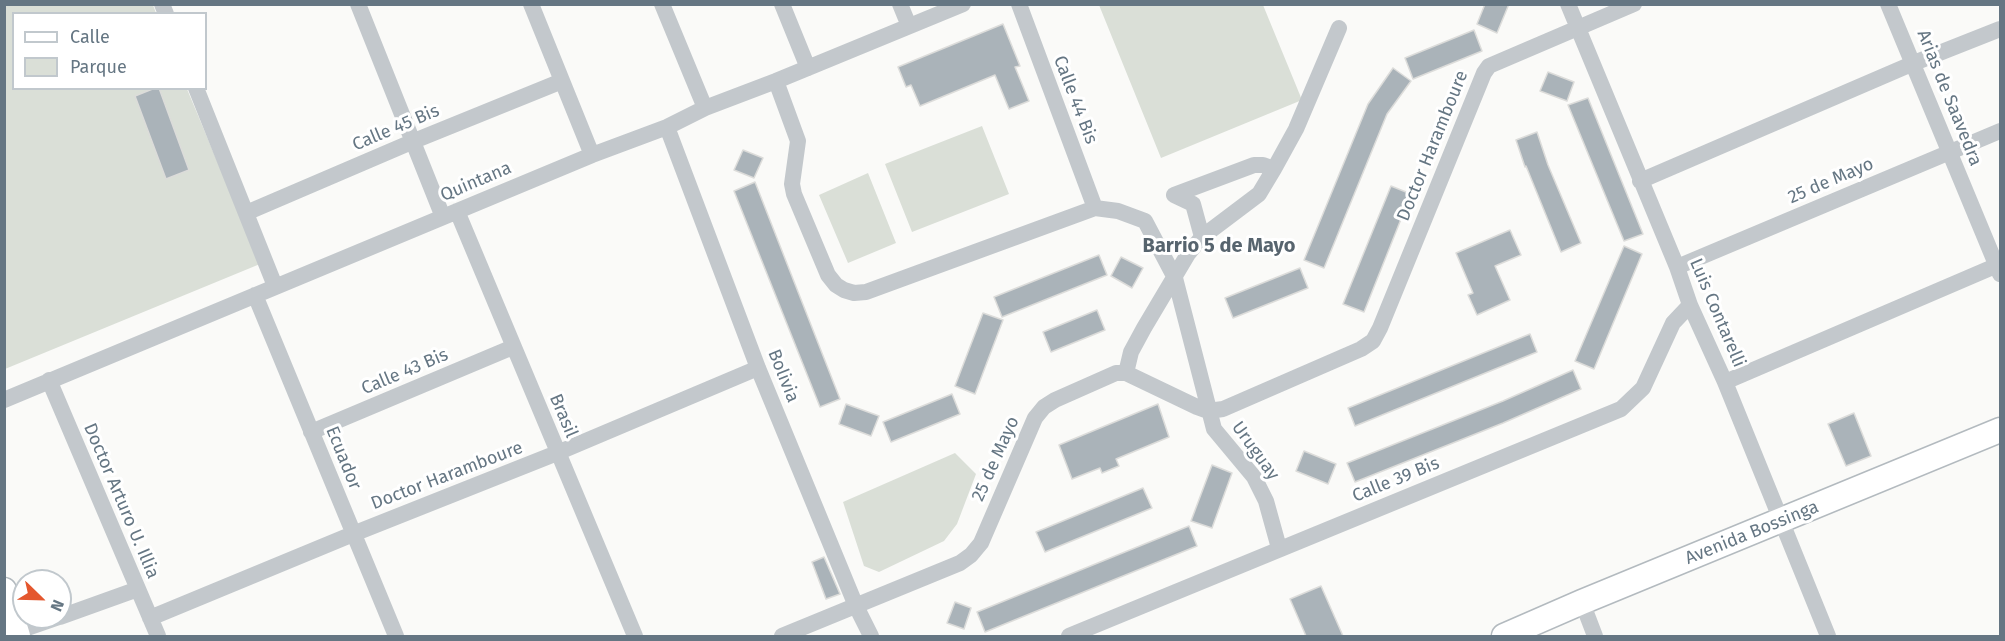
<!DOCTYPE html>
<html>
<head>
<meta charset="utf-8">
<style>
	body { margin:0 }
	#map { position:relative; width:2005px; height:641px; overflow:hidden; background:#fafaf8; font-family:"Fira Sans",sans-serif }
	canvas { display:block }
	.frame { position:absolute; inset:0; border:6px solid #657683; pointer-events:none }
	.legend { position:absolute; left:12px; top:12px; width:195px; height:78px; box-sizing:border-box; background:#fff; border:2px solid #c1c8cd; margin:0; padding:8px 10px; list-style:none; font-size:18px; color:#657683 }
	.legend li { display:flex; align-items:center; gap:12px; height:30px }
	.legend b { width:30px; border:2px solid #c1c8cd }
	.north { position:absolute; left:12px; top:569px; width:60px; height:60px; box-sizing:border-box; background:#fff; border:2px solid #c1c8cd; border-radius:50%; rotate:113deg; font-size:16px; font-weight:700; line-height:24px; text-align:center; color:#657683 }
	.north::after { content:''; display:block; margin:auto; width:21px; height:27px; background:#e4572e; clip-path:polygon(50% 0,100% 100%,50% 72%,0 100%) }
</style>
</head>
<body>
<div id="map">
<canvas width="2005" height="641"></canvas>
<div class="frame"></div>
<ul class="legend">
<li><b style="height:8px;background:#fff"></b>Calle</li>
<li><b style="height:16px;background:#dadfd7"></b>Parque</li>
</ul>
<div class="north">N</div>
</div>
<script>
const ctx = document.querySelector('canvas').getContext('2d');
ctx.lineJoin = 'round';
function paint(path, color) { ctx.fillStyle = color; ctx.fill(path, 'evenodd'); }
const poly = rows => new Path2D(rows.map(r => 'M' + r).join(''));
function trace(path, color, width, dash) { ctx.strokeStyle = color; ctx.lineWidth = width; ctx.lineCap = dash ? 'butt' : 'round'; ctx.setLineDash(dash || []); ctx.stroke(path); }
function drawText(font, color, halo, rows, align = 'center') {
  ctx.font = font + ' "Fira Sans",sans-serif'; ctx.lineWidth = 6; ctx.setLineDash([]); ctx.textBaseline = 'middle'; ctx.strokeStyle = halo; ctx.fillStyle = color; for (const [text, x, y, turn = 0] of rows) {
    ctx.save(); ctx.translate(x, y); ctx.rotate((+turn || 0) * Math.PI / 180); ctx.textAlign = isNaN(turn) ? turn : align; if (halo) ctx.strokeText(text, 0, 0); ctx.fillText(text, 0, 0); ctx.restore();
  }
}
paint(poly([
	[5,5,153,5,156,13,14,14,14,88,187,89,260,264,5,369],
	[1099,5,1263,5,1302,100,1161,158],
	[982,126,1009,194,912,232,885,164],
	[868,173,896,243,848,263,819,195],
	[955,453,976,474,957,524,944,541,879,572,864,566,843,502]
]), '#dadfd7');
const building = poly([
	[1485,4,1509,4,1497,33,1477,24,1485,4],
	[1003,24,1020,66,1015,67,1029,101,1009,109,995,75,920,106,911,85,906,87,898,67,1003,24],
	[1474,30,1482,51,1413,79,1405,58,1474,30],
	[1393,68,1411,81,1387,114,1324,268,1304,260,1368,104,1393,68],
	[1548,72,1574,82,1567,101,1540,91,1548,72],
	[155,88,159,88,189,170,166,179,135,96,155,88],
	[1588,98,1643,234,1624,241,1568,105,1588,98],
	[1537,132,1548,165,1581,243,1561,252,1526,166,1525,167,1516,140,1537,132],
	[743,150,763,158,754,178,734,170,743,150],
	[755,182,840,399,820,407,734,191,755,182],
	[1391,186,1411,194,1364,312,1343,304,1391,186],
	[1510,230,1521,255,1495,266,1510,300,1477,315,1468,295,1473,293,1456,253,1510,230],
	[1624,246,1642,254,1594,369,1575,361,1624,246],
	[1099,255,1107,275,1002,317,994,297,1099,255],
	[1121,257,1143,268,1132,288,1111,276,1121,257],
	[1300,268,1308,288,1233,318,1225,298,1300,268],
	[1097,310,1105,330,1051,352,1043,332,1097,310],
	[983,313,1003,320,975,394,955,386,983,313],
	[1530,334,1537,352,1355,426,1348,408,1530,334],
	[1573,370,1581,389,1503,423,1355,482,1347,463,1503,401,1573,370],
	[952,394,960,414,891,442,883,422,952,394],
	[846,404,879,416,871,436,839,424,846,404],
	[1158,404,1169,437,1116,459,1119,466,1102,473,1100,468,1072,479,1059,445,1158,404],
	[1854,413,1871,456,1846,466,1828,424,1854,413],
	[1304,451,1336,464,1328,484,1296,471,1304,451],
	[1212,465,1232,473,1212,528,1191,521,1212,465],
	[1143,488,1152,508,1045,552,1036,532,1143,488],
	[1189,526,1197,546,985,632,977,612,1189,526],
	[824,557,840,594,826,599,812,562,824,557],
	[1321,586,1343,636,1306,636,1290,599,1321,586],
	[955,602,971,608,964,629,947,623,955,602]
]);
paint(building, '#aab3b9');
trace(building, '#dcdcda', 1.5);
const secondary = poly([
	[4,590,18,636],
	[1504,636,1582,602,2000,430]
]);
trace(secondary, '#b3babf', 27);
trace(poly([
	[162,4,166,14],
	[358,4,443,217],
	[531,4,592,155],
	[662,4,705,108],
	[782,4,808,68],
	[900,4,909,26],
	[1019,4,1095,208],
	[1568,4,1677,267,1690,305,1725,382,1828,636],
	[1888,4,2000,274],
	[776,81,798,141,792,184,794,194,828,275,836,285,844,290,854,293,866,292,1095,208,1118,211,1145,221,1175,278,1214,429,1254,477,1266,501,1279,548],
	[196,88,275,286],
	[667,127,758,368,856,606,871,636],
	[1640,181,1914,63,2000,29],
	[1174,195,1254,165,1263,165,1274,169],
	[1174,195,1193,204,1202,237],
	[457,211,635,636],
	[246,213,414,141,562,81],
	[1677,267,2000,131],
	[255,295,396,636],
	[1126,373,1131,352,1144,328,1188,254,1202,237,1259,194,1274,169,1296,129,1339,28],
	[49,380,158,636],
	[1725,382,2000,264],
	[4,400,592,155,667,127,705,108,776,81,963,4],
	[311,432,513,347],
	[1582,602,1595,636],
	[60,617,138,589],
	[150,618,353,534,557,453,758,368],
	[4,636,59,617],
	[782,636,960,563,971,555,981,543,1035,418,1044,407,1055,400,1116,373,1126,373,1197,407,1208,411,1223,409,1361,349,1373,341,1380,328,1484,73,1489,66,1634,4],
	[1069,636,1621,409,1643,388,1673,323,1690,305]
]), '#c3c8cc', 16);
trace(secondary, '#fff', 24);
drawText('18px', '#657683', '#fff', [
	["Arias de Saavedra",1949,98,68],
	["Calle 44 Bis",1075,100,69],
	["Calle 45 Bis",396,128,-23],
	["Doctor Haramboure",1433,146,-68],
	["25 de Mayo",1831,181,-23],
	["Quintana",476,182,-23],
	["Luis Contarelli",1717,313,67],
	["Calle 43 Bis",405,372,-23],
	["Bolivia",783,376,68],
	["Brasil",563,416,67],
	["Uruguay",1255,451,54],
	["Ecuador",343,458,68],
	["25 de Mayo",996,459,-66],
	["Doctor Haramboure",447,476,-21],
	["Calle 39 Bis",1396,480,-22],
	["Doctor Arturo U. Illia",121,501,67],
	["Avenida Bossinga",1752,533,-22]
]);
drawText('bold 20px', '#57646e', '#fff', [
	["Barrio 5 de Mayo",1219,246]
]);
</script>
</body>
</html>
